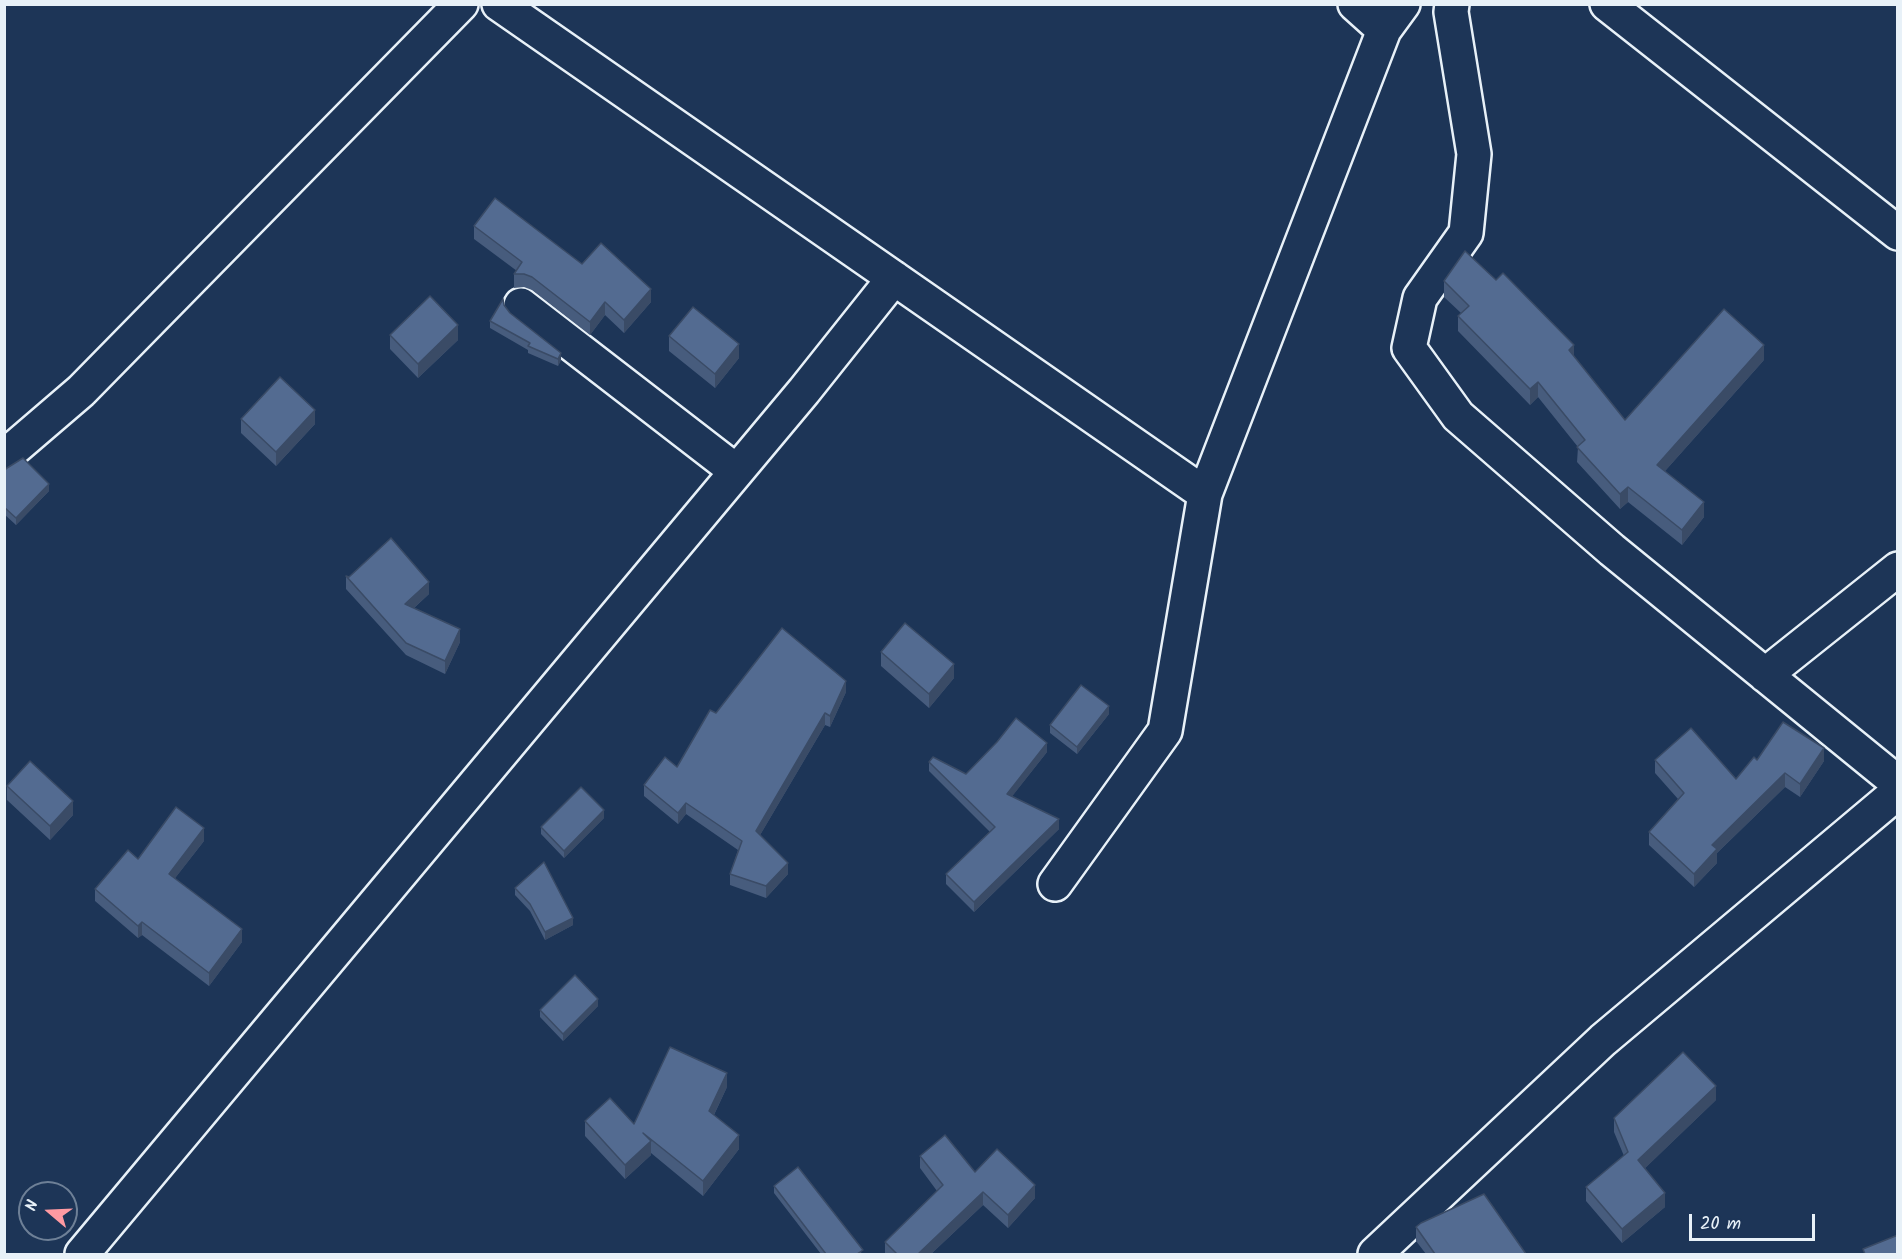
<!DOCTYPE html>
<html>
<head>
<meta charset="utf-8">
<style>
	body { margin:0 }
	#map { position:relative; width:1902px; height:1259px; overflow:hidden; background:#1d3557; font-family:Kalam,sans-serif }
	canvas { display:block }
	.frame { position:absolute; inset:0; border:6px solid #e8f1f8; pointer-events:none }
	.north { position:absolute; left:18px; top:1181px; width:60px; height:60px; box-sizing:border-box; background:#1d3557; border:2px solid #6e8097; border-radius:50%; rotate:289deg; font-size:16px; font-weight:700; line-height:24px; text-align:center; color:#e8f1f8 }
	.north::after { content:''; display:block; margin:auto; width:21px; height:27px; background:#ff9aa2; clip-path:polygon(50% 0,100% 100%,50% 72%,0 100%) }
	.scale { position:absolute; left:1689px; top:1214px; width:126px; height:27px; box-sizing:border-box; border:3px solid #e8f1f8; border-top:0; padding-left:8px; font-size:18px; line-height:21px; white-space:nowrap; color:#e8f1f8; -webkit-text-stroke:4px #1d3557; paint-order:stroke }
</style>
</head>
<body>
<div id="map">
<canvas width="1902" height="1259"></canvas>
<div class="frame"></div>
<div class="north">N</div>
<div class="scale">20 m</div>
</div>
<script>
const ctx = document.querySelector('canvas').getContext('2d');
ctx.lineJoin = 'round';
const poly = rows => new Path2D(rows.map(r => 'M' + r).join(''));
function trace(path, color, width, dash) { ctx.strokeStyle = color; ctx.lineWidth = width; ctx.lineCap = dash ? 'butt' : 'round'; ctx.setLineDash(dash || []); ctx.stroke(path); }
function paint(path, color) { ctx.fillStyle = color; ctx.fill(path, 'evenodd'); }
const street = poly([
	[499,4,1205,494],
	[1355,4,1384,30],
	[1452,4,1451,12,1474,154,1466,233,1420,298,1409,348,1458,416,1612,550,1898,783],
	[1607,4,1898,233],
	[521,305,736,471],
	[4,457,81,391,461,4],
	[1765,675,1898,569],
	[1055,884,1165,731,1205,494,1384,30,1403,4],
	[82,1254,804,391,894,278],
	[1375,1254,1603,1040,1898,792]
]);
trace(street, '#e8f1f8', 38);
trace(street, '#1d3557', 33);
paint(poly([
	[474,226,582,264,651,302,624,333,605,315,590,335,532,290,524,287,514,288,514,274,517,271,474,239],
	[1444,281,1574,357,1625,420,1764,360,1665,471,1704,517,1682,545,1628,502,1620,509,1577,462,1578,447,1538,397,1530,405,1458,331,1458,316,1461,313,1444,297],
	[504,305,510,313,561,360,558,366,528,353,528,350,490,328,490,321],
	[390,335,458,340,418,378,390,349],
	[669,336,739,358,715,388,669,351],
	[241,419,315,424,276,466,241,433],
	[4,471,49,491,16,525,4,514],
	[346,576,429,594,414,608,460,642,445,674,406,655,346,589],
	[881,652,954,678,929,708,881,666],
	[846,692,830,727,825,725,760,835,788,874,766,898,730,885,730,874,738,850,686,814,678,824,644,796,644,785,677,767,716,713],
	[1109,714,1077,754,1050,733,1050,725],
	[1047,752,1012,796,1059,829,974,912,946,884,946,874,990,832,929,771,929,762,966,774],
	[1655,760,1736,779,1757,760,1824,761,1800,797,1785,787,1717,853,1717,863,1694,887,1649,845,1649,832,1678,799,1655,773],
	[7,786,73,815,50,840,7,800],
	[604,818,564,858,541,834,541,827],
	[204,841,175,878,242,942,209,986,142,935,138,938,95,901,95,889,138,859],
	[515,888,573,925,545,940,530,911,515,895],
	[598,1006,563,1041,540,1017,540,1010],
	[727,1087,714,1115,739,1149,703,1196,651,1153,651,1155,625,1179,585,1136,585,1121,634,1124],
	[1716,1100,1645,1168,1665,1207,1622,1243,1586,1201,1586,1187,1624,1156,1614,1132,1614,1118],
	[920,1156,975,1172,1035,1198,1008,1228,983,1205,931,1254,885,1254,885,1242,937,1191,920,1168],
	[774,1186,863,1254,821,1254,774,1193],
	[1416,1227,1526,1254,1426,1254,1416,1241]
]), '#475c7d');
paint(poly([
	[651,289,651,302,624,333,624,320],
	[605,302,605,315,590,335,590,322],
	[458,325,458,340,418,378,418,364],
	[739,344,739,358,715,388,715,374],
	[1574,345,1574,360,1569,350],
	[1764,345,1764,360,1657,480,1657,465],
	[561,353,561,360,558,366,558,359],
	[1538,382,1538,397,1530,405,1530,389],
	[315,410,315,424,276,466,276,452],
	[49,484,49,491,16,525,16,518],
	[1628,487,1628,502,1620,509,1620,494],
	[1704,502,1704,517,1682,545,1682,530],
	[429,582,429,594,405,616,405,604],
	[460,629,460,642,445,674,445,661],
	[954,664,954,678,929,708,929,694],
	[846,681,846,692,830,727,830,716],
	[1109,706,1109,714,1077,754,1077,747],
	[825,713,825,725,756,842,756,831],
	[1047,743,1047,752,1007,803,1007,794],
	[1824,748,1824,761,1800,797,1800,784],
	[1785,773,1785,787,1717,853,1717,863,1694,887,1694,874,1712,845],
	[73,801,73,815,50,840,50,826],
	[686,803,686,814,678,824,678,813],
	[604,810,604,818,564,858,564,851],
	[1059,819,1059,829,974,912,974,902],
	[204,828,204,841,169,886,169,874],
	[788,863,788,874,766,898,766,886],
	[573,918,573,925,545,940,545,932],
	[142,922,142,935,138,938,138,926],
	[242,929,242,942,209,986,209,973],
	[598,999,598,1006,563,1041,563,1034],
	[727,1073,727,1087,709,1125,709,1111],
	[1716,1086,1716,1100,1638,1175,1638,1160],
	[739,1135,739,1149,703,1196,703,1181],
	[651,1141,651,1155,625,1179,625,1165],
	[1035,1185,1035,1198,1008,1228,1008,1215],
	[983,1192,983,1205,931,1254,918,1254],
	[1665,1193,1665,1207,1622,1243,1622,1229]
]), '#3a4b66');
const building = poly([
	[495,198,582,264,601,243,651,289,624,320,605,302,590,322,532,277,524,274,514,274,522,262,474,226,495,198],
	[1465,251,1496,280,1503,273,1574,345,1569,350,1625,420,1724,309,1764,345,1657,465,1704,502,1682,530,1628,487,1620,494,1577,447,1585,440,1538,382,1530,389,1458,316,1469,306,1444,281,1465,251],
	[430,296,458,325,418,364,390,335,430,296],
	[503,299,504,305,510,313,561,353,558,359,528,346,530,343,490,321,503,299],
	[693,307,739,344,715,374,669,336,693,307],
	[280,377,315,410,276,452,241,419,280,377],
	[23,458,49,484,16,518,4,507,4,471,7,468,23,458],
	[391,538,429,582,405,604,460,629,445,661,406,643,346,576,349,577,391,538],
	[905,623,954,664,929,694,881,652,905,623],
	[782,628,846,681,830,716,825,713,756,831,788,863,766,886,730,874,742,841,686,803,678,813,644,785,665,757,677,767,710,710,716,713,782,628],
	[1081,685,1109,706,1077,747,1050,725,1081,685],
	[1016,718,1047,743,1007,794,1059,819,974,902,946,874,995,827,929,762,933,757,966,774,997,742,1016,718],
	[1783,722,1824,748,1800,784,1785,773,1712,845,1717,849,1694,874,1649,832,1684,793,1655,760,1691,728,1736,779,1754,757,1757,760,1783,722],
	[30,761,73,801,50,826,7,786,30,761],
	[581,787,604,810,564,851,541,827,581,787],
	[176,807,204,828,169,874,242,929,209,973,142,922,138,926,95,889,128,850,138,859,176,807],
	[544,862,573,918,545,932,530,904,515,888,544,862],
	[575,975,598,999,563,1034,540,1010,575,975],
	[670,1047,727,1073,709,1111,739,1135,703,1181,643,1133,651,1141,625,1165,585,1121,610,1098,634,1124,670,1047],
	[1683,1052,1716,1086,1638,1160,1665,1193,1622,1229,1586,1187,1628,1152,1614,1118,1683,1052],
	[945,1135,975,1172,997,1149,1035,1185,1008,1215,983,1192,918,1254,897,1254,885,1242,943,1185,920,1156,945,1135],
	[798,1167,863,1250,857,1254,826,1254,774,1186,798,1167],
	[1484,1194,1526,1254,1435,1254,1416,1227,1421,1223,1484,1194],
	[1898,1235,1898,1254,1865,1254,1863,1249,1898,1235]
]);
paint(building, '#536b91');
trace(building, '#3a4b66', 1.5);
</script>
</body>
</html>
